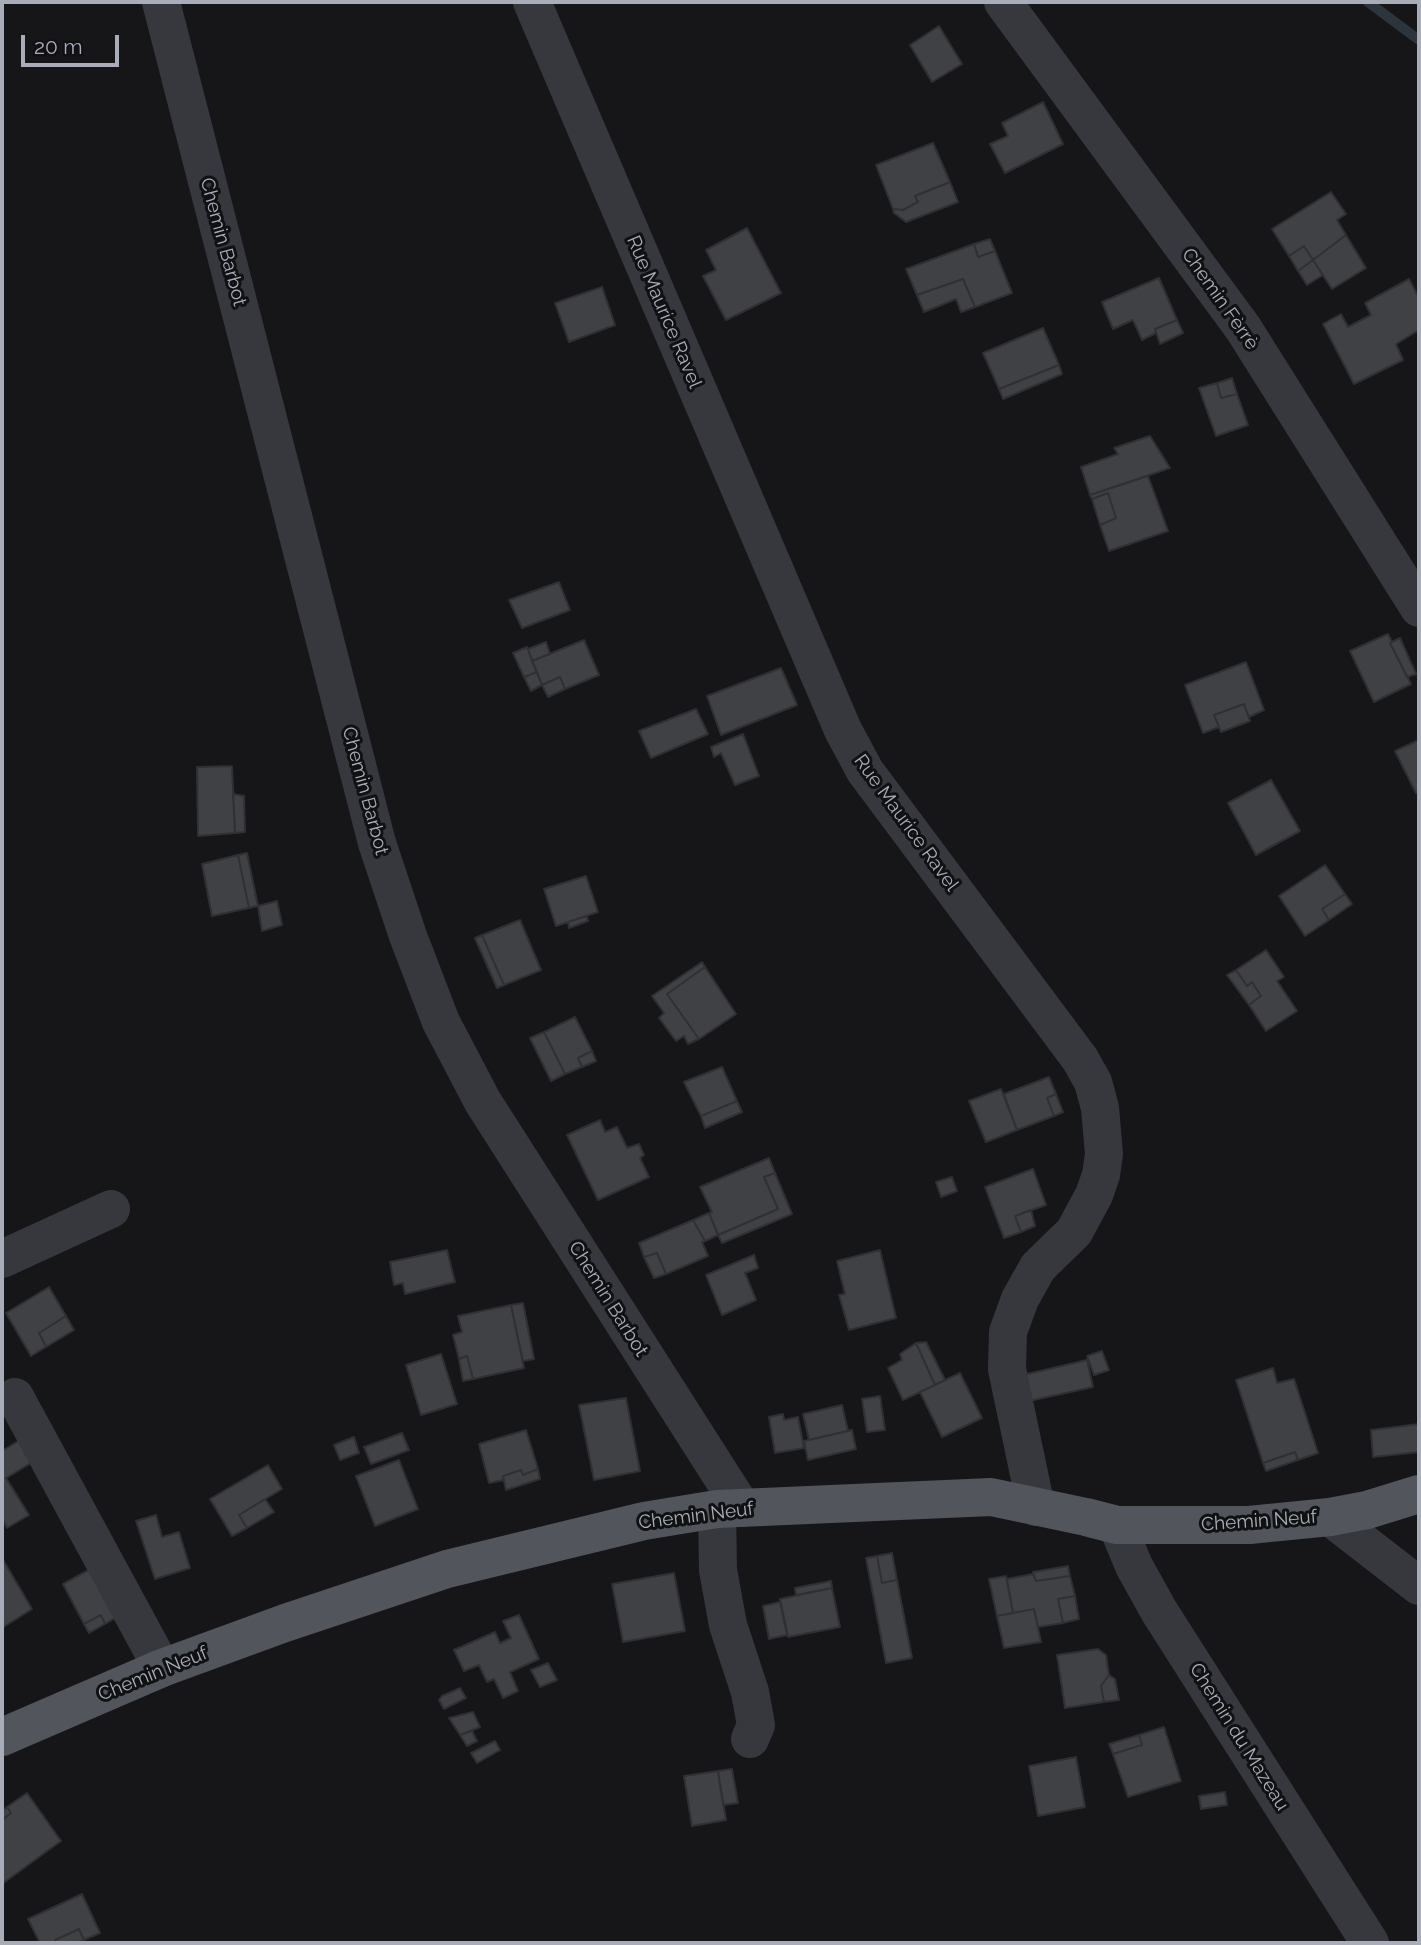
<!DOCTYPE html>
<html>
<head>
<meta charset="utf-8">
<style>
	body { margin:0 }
	#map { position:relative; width:1421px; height:1945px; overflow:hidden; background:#161618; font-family:Raleway,sans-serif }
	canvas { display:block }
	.frame { position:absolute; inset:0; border:4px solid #a8adb8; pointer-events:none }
	.scale { position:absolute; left:21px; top:35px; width:98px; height:32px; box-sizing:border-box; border:4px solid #a8adb8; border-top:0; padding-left:9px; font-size:21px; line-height:24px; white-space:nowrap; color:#a8adb8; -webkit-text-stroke:5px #111113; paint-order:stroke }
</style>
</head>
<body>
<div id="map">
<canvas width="1421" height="1945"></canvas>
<div class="frame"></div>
<div class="scale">20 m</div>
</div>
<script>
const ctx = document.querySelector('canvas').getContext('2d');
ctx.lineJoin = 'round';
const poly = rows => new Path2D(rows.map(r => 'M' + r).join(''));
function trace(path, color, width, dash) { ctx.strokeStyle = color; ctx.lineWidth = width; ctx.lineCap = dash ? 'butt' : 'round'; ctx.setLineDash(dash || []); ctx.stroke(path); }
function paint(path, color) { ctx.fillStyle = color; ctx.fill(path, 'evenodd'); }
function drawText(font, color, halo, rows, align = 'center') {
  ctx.font = font + ' Raleway,sans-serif'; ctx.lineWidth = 6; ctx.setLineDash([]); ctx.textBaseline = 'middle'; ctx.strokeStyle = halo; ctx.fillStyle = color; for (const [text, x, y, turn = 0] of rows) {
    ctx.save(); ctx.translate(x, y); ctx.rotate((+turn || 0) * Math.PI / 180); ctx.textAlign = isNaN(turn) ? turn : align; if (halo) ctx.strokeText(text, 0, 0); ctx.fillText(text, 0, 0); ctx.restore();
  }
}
trace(poly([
	[1368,2,1419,40]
]), '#2c353c', 10);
const building = poly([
	[939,26,962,64,932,82,910,45,939,26],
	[1043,102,1063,144,1005,173,990,144,1008,136,1002,123,1043,102],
	[933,143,950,182,915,196,918,202,903,210,893,209,876,165,933,143],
	[950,182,958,202,906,222,894,213,893,209,903,210,918,202,915,196,950,182],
	[1331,192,1346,214,1337,220,1346,235,1313,260,1304,246,1289,256,1272,229,1331,192],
	[747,228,781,293,726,320,703,276,716,270,706,250,747,228],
	[1346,235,1366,268,1332,289,1313,260,1346,235],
	[990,239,995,251,978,257,974,244,990,239],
	[974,244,978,257,995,251,1012,293,975,307,963,279,917,295,906,269,974,244],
	[1304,246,1313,260,1298,271,1289,256,1304,246],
	[1313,260,1323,275,1307,285,1298,271,1313,260],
	[1159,278,1177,320,1155,329,1156,333,1142,340,1133,320,1113,329,1102,302,1159,278],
	[963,279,975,307,961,312,956,299,924,312,917,295,963,279],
	[1409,279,1419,298,1419,330,1396,344,1403,360,1354,384,1323,324,1341,314,1348,327,1371,315,1365,303,1409,279],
	[602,287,615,325,569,342,555,303,602,287],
	[1177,320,1183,333,1160,344,1155,329,1177,320],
	[1043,328,1059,365,999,389,983,353,1043,328],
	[1059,365,1062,374,1003,399,999,389,1059,365],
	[1232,378,1237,394,1221,398,1217,383,1232,378],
	[1217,383,1221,398,1237,394,1248,425,1216,436,1199,388,1217,383],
	[1150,436,1170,468,1090,495,1081,467,1118,454,1114,448,1150,436],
	[1148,476,1168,531,1109,551,1100,525,1116,518,1108,493,1092,499,1090,495,1148,476],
	[1108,493,1116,518,1100,525,1092,499,1108,493],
	[559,582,570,610,522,628,509,600,559,582],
	[1388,634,1392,642,1390,643,1411,684,1374,702,1350,651,1388,634],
	[1400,638,1416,674,1407,677,1390,643,1400,638],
	[584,640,599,675,565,689,560,677,542,685,532,661,584,640],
	[546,642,550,654,532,661,528,649,546,642],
	[527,647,537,672,524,677,513,653,527,647],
	[1246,662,1264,710,1249,717,1244,704,1214,715,1219,727,1203,733,1185,685,1246,662],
	[781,668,797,705,721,735,707,696,781,668],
	[537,672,542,685,531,691,524,677,537,672],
	[560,677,565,689,548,697,542,685,560,677],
	[1244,704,1250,721,1221,732,1214,715,1244,704],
	[696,709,708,734,651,758,639,731,696,709],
	[743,734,759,776,735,785,721,753,714,757,711,747,743,734],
	[1419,740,1419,792,1416,793,1395,751,1419,740],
	[232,766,235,833,198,836,197,767,232,766],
	[1271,780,1300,831,1256,855,1228,803,1271,780],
	[233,794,244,796,245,832,235,833,233,794],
	[247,853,258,906,249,908,238,855,247,853],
	[238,855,249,908,212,916,202,864,238,855],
	[1325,865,1345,894,1322,909,1329,920,1305,936,1279,896,1325,865],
	[586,876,598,912,556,926,544,889,586,876],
	[1345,894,1352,904,1329,920,1322,909,1345,894],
	[277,901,282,925,262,931,258,906,277,901],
	[587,916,588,921,569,928,568,922,587,916],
	[520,920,541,970,504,985,482,935,520,920],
	[482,935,504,985,497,988,475,938,482,935],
	[1266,950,1284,977,1277,981,1297,1011,1266,1031,1249,1005,1261,996,1252,982,1247,986,1236,970,1266,950],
	[702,962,705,967,667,994,699,1039,688,1044,684,1036,676,1041,659,1018,664,1013,652,996,702,962],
	[705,967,736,1014,699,1039,667,994,705,967],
	[1236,970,1247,986,1252,982,1261,996,1249,1005,1227,975,1236,970],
	[575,1017,592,1051,578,1058,582,1067,565,1074,544,1032,575,1017],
	[544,1032,565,1074,551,1081,530,1038,544,1032],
	[592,1051,596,1061,582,1067,578,1058,592,1051],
	[722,1067,737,1101,701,1116,684,1082,722,1067],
	[1049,1077,1056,1094,1047,1098,1054,1116,1017,1130,1004,1094,1049,1077],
	[1001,1089,1017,1130,986,1142,969,1101,1001,1089],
	[1056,1094,1063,1112,1054,1116,1047,1098,1056,1094],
	[737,1101,742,1112,705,1128,701,1116,737,1101],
	[600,1120,605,1132,617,1127,627,1148,639,1144,644,1155,640,1158,649,1177,598,1200,567,1135,600,1120],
	[769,1158,775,1173,764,1177,778,1209,718,1235,709,1213,712,1212,700,1187,769,1158],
	[1033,1169,1046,1205,1015,1216,1021,1232,1004,1238,985,1187,1033,1169],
	[775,1173,792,1214,722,1243,718,1235,778,1209,764,1177,775,1173],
	[952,1177,957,1191,941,1197,936,1182,952,1177],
	[1031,1210,1035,1226,1021,1232,1015,1216,1031,1210],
	[709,1213,718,1235,705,1241,693,1220,709,1213],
	[693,1220,705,1241,702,1242,708,1256,666,1274,657,1253,644,1257,639,1243,693,1220],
	[447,1250,455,1282,405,1294,403,1283,394,1285,390,1262,447,1250],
	[880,1250,896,1318,849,1330,839,1295,845,1294,837,1261,880,1250],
	[657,1253,666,1274,654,1278,644,1257,657,1253],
	[754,1255,758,1268,745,1273,756,1300,722,1315,706,1275,754,1255],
	[49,1287,66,1316,39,1333,46,1347,31,1356,6,1313,49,1287],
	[523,1303,534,1359,523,1361,511,1305,523,1303],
	[511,1305,524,1368,473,1379,467,1356,459,1359,453,1335,462,1332,458,1316,511,1305],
	[66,1316,74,1330,46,1347,39,1333,66,1316],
	[926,1342,945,1380,935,1385,916,1343,926,1342],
	[916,1343,935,1385,903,1400,888,1368,902,1360,900,1354,916,1343],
	[1102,1351,1109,1370,1094,1375,1087,1356,1102,1351],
	[441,1354,457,1404,421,1415,406,1365,441,1354],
	[467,1356,473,1379,463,1381,459,1359,467,1356],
	[1087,1360,1093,1387,1029,1401,1023,1375,1087,1360],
	[1273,1368,1277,1383,1294,1379,1318,1453,1298,1460,1295,1452,1263,1463,1236,1380,1273,1368],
	[960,1373,982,1418,942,1437,920,1392,960,1373],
	[880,1396,885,1430,867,1432,862,1399,880,1396],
	[626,1398,640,1471,594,1480,579,1405,626,1398],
	[842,1405,848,1431,809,1440,803,1414,842,1405],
	[783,1414,784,1420,798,1417,804,1448,775,1453,769,1417,783,1414],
	[1419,1424,1419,1452,1373,1457,1371,1430,1419,1424],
	[526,1430,538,1469,523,1475,521,1470,503,1476,504,1480,489,1483,479,1444,526,1430],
	[852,1430,856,1449,808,1460,804,1441,852,1430],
	[402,1433,409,1450,371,1464,364,1447,402,1433],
	[354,1437,359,1453,340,1460,334,1445,354,1437],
	[23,1438,36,1460,6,1478,29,1515,7,1528,2,1518,2,1451,23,1438],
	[1295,1452,1298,1460,1266,1471,1263,1463,1295,1452],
	[399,1460,418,1509,375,1526,356,1476,399,1460],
	[268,1465,282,1489,239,1515,247,1528,232,1536,210,1499,268,1465],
	[538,1469,540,1479,506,1490,503,1476,521,1470,523,1475,538,1469],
	[265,1499,274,1512,247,1528,239,1515,265,1499],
	[156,1515,162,1537,179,1532,190,1568,155,1579,136,1521,156,1515],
	[892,1553,897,1580,882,1583,877,1556,892,1553],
	[877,1556,882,1583,897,1580,912,1658,886,1663,866,1558,877,1556],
	[2,1558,32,1609,2,1628,2,1558],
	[96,1566,122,1614,105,1624,101,1615,84,1624,63,1584,96,1566],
	[1068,1566,1070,1576,1036,1581,1033,1572,1068,1566],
	[674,1573,685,1631,623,1642,612,1584,674,1573],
	[1033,1574,1036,1581,1070,1576,1075,1596,1058,1599,1063,1623,1038,1627,1034,1609,1013,1613,1007,1579,1033,1574],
	[1006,1576,1013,1613,997,1616,989,1579,1006,1576],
	[831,1581,832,1588,796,1595,795,1588,831,1581],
	[832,1588,840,1627,788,1637,780,1599,832,1588],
	[1075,1596,1079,1619,1063,1623,1058,1599,1075,1596],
	[780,1602,787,1635,769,1639,763,1606,780,1602],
	[1034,1609,1041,1642,1004,1648,997,1616,1034,1609],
	[101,1615,105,1624,89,1633,84,1624,101,1615],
	[519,1615,539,1659,510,1672,518,1691,503,1698,494,1679,487,1682,479,1665,464,1671,454,1650,495,1632,500,1643,511,1638,503,1621,519,1615],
	[1098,1649,1106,1655,1109,1675,1101,1686,1104,1702,1065,1708,1057,1655,1098,1649],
	[548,1663,557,1680,540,1687,531,1670,548,1663],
	[1109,1675,1115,1679,1119,1700,1104,1702,1101,1686,1109,1675],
	[460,1688,466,1698,444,1709,439,1700,442,1696,460,1688],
	[473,1712,480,1727,460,1735,449,1718,473,1712],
	[1164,1727,1181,1781,1128,1797,1113,1754,1142,1745,1139,1735,1164,1727],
	[472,1731,477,1741,467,1746,460,1735,472,1731],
	[1139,1735,1142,1745,1113,1754,1109,1744,1139,1735],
	[495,1741,500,1750,477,1763,471,1753,495,1741],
	[1076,1757,1085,1807,1038,1816,1029,1766,1076,1757],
	[732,1769,738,1803,723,1805,718,1771,732,1769],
	[718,1771,726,1820,692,1826,684,1776,718,1771],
	[1225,1792,1227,1805,1201,1809,1199,1796,1225,1792],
	[27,1793,61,1841,2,1884,2,1820,11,1813,7,1807,27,1793],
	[7,1807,11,1813,2,1820,2,1811,7,1807],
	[82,1894,100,1933,84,1940,79,1929,55,1940,57,1943,40,1943,28,1919,82,1894],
	[79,1929,84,1940,77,1943,57,1943,55,1940,79,1929]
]);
paint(building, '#404145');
trace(building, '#303034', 2);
trace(poly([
	[161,2,377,843,408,936,441,1022,483,1102,742,1508],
	[532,2,843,730,865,771,1080,1059,1093,1082,1100,1108,1104,1154,1101,1175,1094,1195,1074,1232,1038,1267,1020,1299,1008,1332,1007,1369,1036,1507],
	[1003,2,1243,328,1419,608],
	[2,1259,111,1209],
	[15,1397,162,1668],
	[717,1509,718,1570,728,1625,750,1692,756,1725,750,1739],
	[1330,1517,1419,1586],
	[1117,1525,1134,1566,1159,1611,1370,1943]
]), '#37383d', 38);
trace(poly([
	[2,1737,162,1668,285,1623,447,1569,644,1521,717,1509,991,1497,1086,1517,1117,1525,1249,1525,1330,1517,1367,1510,1419,1494]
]), '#53555c', 38);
drawText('19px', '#a8adb8', '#111113', [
	["Chemin Barbot",223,242,75],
	["Chemin Fèrrè",1220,299,55],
	["Rue Maurice Ravel",664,312,67],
	["Chemin Barbot",365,791,75],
	["Rue Maurice Ravel",906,823,54],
	["Chemin Barbot",608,1299,58],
	["Chemin Neuf",696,1516,-7],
	["Chemin Neuf",1259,1521,-4],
	["Chemin Neuf",153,1674,-22],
	["Chemin du Mazeau",1239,1737,58]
]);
</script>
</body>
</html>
